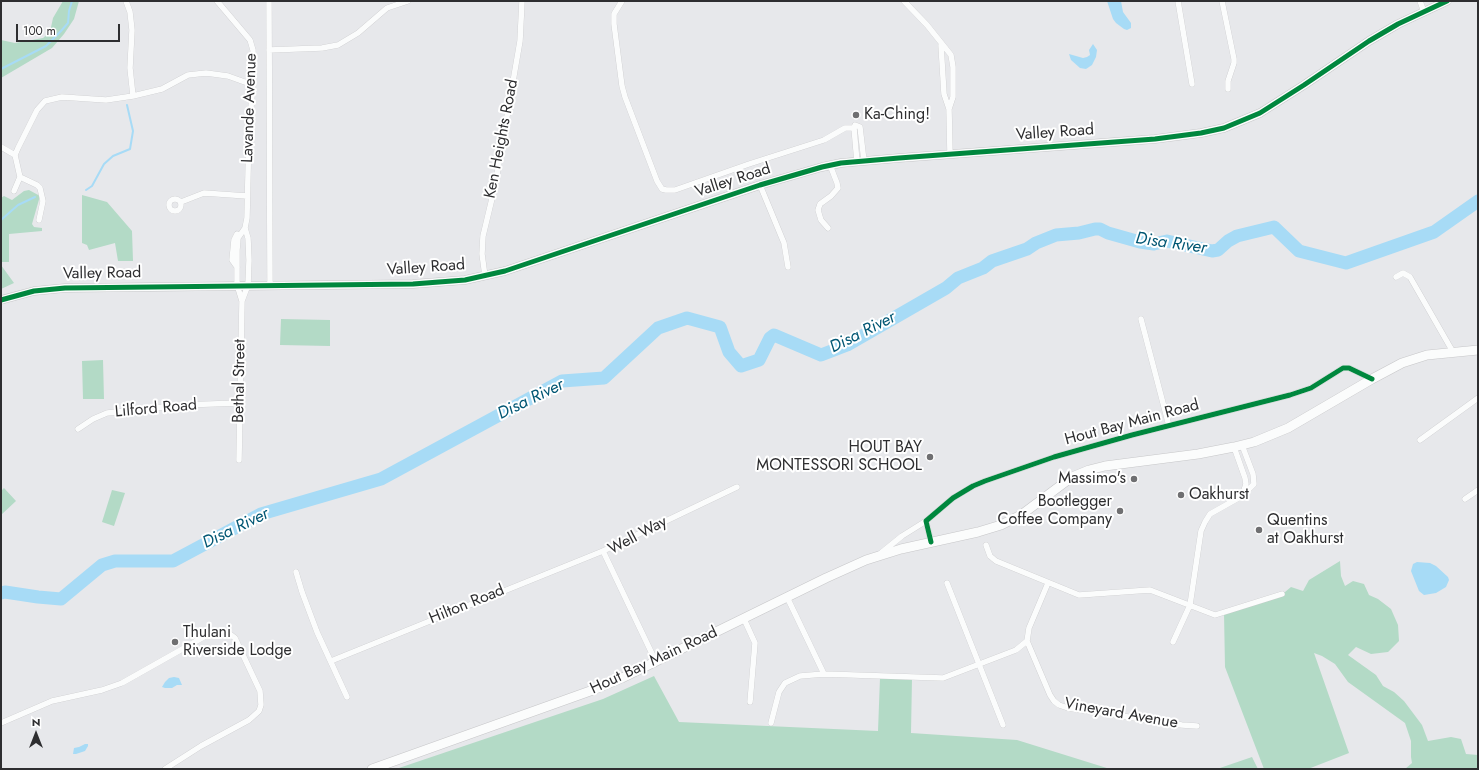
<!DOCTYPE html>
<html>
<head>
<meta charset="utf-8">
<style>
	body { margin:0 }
	#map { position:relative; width:1479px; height:770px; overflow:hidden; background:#e7e8eb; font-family:Jost,sans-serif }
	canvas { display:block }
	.frame { position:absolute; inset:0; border:2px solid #2e2e30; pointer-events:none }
	.north { position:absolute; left:16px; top:714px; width:40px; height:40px; -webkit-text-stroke:3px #fff; paint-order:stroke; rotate:0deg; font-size:11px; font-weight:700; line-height:16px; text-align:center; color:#2e2e30 }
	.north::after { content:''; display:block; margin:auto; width:14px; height:18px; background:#2e2e30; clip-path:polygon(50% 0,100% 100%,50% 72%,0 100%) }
	.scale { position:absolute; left:16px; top:24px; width:104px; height:18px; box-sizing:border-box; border:2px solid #2e2e30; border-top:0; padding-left:5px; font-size:12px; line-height:14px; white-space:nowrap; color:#2e2e30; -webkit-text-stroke:3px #fff; paint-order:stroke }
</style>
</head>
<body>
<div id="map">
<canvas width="1479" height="770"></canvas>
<div class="frame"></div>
<div class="north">N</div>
<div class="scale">100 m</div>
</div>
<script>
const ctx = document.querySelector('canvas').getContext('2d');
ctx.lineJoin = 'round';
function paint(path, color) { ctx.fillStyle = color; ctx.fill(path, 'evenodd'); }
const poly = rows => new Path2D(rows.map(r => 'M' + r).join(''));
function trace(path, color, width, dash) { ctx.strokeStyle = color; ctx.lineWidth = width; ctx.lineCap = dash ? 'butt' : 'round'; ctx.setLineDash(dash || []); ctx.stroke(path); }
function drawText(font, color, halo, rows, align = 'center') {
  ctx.font = font + ' Jost,sans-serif'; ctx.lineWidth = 4; ctx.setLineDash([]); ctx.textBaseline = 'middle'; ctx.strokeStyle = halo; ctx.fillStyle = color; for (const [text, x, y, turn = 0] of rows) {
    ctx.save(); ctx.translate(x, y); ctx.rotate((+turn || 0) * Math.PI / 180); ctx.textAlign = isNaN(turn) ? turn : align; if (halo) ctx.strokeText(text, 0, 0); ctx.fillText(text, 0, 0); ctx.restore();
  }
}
paint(poly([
	[63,1,79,1,74,19,64,34,52,48,1,78,1,40,15,43,43,38,50,32,53,18],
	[29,190,40,196,32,224,34,227,42,228,42,231,9,234,9,262,1,262,1,198,4,196,12,200,24,191],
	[82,195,107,202,132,231,133,261,118,261,115,243,89,250,87,245,82,243],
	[1,265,14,283,1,289],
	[281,319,330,320,330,346,280,345],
	[103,360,104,399,83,399,82,361],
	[4,488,16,501,1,515,1,491],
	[112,490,125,493,114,526,102,522],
	[1340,561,1341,576,1345,586,1353,581,1364,584,1369,595,1378,599,1391,609,1398,625,1399,641,1388,652,1371,654,1356,647,1348,655,1376,675,1383,686,1394,692,1404,701,1422,725,1428,741,1451,737,1461,739,1466,754,1478,755,1478,769,1405,769,1412,763,1411,757,1411,741,1405,723,1348,682,1335,664,1322,656,1314,653,1349,753,1308,769,1264,769,1225,667,1224,613,1285,592,1291,587,1303,591,1309,580],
	[654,676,679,722,878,731,880,678,912,678,911,733,1017,740,1110,769,396,769,603,699],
	[1252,757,1258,769,1217,769]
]), '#b3dac6');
paint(poly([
	[1107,1,1121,1,1123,12,1131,23,1131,28,1127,30,1124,29,1116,23,1113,19],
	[1093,44,1097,50,1096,57,1092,65,1086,69,1080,68,1071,60,1069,54,1083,58,1087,57,1090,55,1089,50],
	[1417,562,1430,563,1436,566,1448,577,1449,580,1446,587,1436,593,1424,595,1419,591,1411,571,1413,564],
	[174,677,179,678,182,685,177,685,172,688,165,688,162,687,165,682,169,678],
	[85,744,88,744,88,746,85,751,76,754,73,754,74,748,79,747]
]), '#a7dbf6');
trace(poly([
	[1,69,46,46,61,31,68,23,69,11,72,1],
	[86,190,92,186,104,164,113,156,130,149,133,131,127,105],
	[1,220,18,205,35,197]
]), '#a7dbf6', 2);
trace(poly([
	[1,593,5,592,38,597,61,599,102,565,115,561,173,561,261,514,381,479,562,381,604,378,658,328,687,318,720,327,729,352,741,366,759,360,770,338,774,335,821,355,847,345,946,288,958,278,983,268,992,261,1027,249,1036,243,1056,235,1079,233,1095,229,1100,229,1108,233,1140,242,1154,244,1167,241,1212,251,1218,250,1228,241,1237,236,1274,227,1299,251,1346,263,1434,232,1478,201]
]), '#a7dbf6', 13);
const street = poly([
	[126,1,130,12,132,30,130,68,133,96],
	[217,1,250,40,253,50,253,85,249,130,247,218,245,228,238,238,237,250,237,285,242,301],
	[269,1,270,285],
	[622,1,614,14,614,24,622,86,625,97,657,181,662,189,666,190,675,190,749,164,824,140,845,128,854,128,855,125,860,127,864,161],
	[904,1,927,25,951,55,953,67,953,97,949,109],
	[1178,1,1192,84],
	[1222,1,1234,59,1234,63,1228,81,1228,89],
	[1420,1,1424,12],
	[941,45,944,94,949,109,950,154],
	[269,50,322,48,338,45,358,33,387,8,408,1],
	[854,128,857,162],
	[1,147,15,155],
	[20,177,37,185,40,188,43,201,39,220],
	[760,185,784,243,788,267],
	[14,191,20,177,15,155,18,148,37,110,45,101,62,97,106,100,133,96,162,89,188,75,206,73,228,76,253,85],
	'169 205a6 6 0 1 1 12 0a6 6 0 1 1-12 0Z',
	[181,202,204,193,247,196],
	[828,228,821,220,818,210,820,204,831,196,838,188,837,183,830,165],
	[237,234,234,240,232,260,237,267],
	[485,276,482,254,483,236,495,186,520,41,522,1],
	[1396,277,1403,273,1410,277,1453,352],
	[1141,319,1169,426],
	[78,429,93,419,107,413,182,405,239,403],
	[1420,440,1478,398],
	[1234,447,1245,478,1246,484,1242,496],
	[239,460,242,301,248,285,249,260,248,238,245,228],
	[1465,499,1478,490],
	[931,542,926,521,953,498,973,486,985,481,1054,457,1132,435,1290,395,1311,388,1343,368,1349,368,1372,379],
	[986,545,990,556,996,561,1079,595,1150,590,1215,615,1282,594],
	[603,551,656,662],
	[881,553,902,536,926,521],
	[296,572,302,592,317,632,347,697],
	[947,583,1003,725],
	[1048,583,1029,628,1027,641,1050,695,1054,701,1059,705,1068,708,1182,725,1197,726],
	[787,597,824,674,943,678,1016,650,1027,641],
	[744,619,755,643,750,702],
	[1173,642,1190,605,1201,531,1205,522,1210,514,1242,496,1254,484,1253,474,1242,445],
	[331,661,603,551,737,487],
	[1,723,52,701,102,690,122,683,209,634,221,630,227,632,235,638,260,691,261,705,259,711,249,720,201,746,165,769],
	[771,723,779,692,785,683,800,676,824,674]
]);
const secondary = poly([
	[1,300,34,291,65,288,413,284,465,280,505,271,760,185,822,167,841,163,899,158,1155,139,1201,133,1224,128,1260,113,1304,85,1369,41,1398,24,1447,1]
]);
const primary = poly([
	[372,769,593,690,622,678,826,578,866,560,901,549,978,532,1001,525,1021,515,1072,477,1089,470,1105,466,1198,454,1234,447,1254,442,1288,428,1372,379,1402,363,1427,355,1478,350]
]);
trace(street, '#c6c6c8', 6);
trace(secondary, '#c6c6c8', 9);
trace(primary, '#c6c6c8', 10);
trace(street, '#fbfcfc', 5.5);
trace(secondary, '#fbfcfc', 8);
trace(primary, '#fbfcfc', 9);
trace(poly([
	[1,300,34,291,65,288,413,284,465,280,505,271,760,185,822,167,841,163,899,158,1155,139,1201,133,1224,128,1260,113,1304,85,1369,41,1398,24,1447,1],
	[931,542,926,521,953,498,973,486,985,481,1054,457,1132,435,1290,395,1311,388,1343,368,1349,368,1372,379]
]), '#00873e', 5);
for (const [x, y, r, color] of [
	[856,115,4,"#6f6f71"],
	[930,457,4,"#6f6f71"],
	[1134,479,4,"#6f6f71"],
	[1181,495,4,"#6f6f71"],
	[1120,511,4,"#6f6f71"],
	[1259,530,4,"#6f6f71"],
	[175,642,4,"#6f6f71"]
]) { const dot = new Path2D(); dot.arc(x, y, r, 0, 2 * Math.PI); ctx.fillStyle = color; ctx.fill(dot); trace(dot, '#fff', 1.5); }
drawText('16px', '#2e2e30', '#fff', [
	["Lavande Avenue",250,108,-88],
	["Valley Road",1055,133,-4],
	["Ken Heights Road",502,139,-79],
	["Valley Road",733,181,-18],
	["Valley Road",426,268,-4],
	["Valley Road",102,274,-1],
	["Bethal Street",240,381,-89],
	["Lilford Road",156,409,-5],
	["Hout Bay Main Road",1132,423,-15],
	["Well Way",638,536,-28],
	["Hilton Road",467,605,-22],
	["Hout Bay Main Road",654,661,-25],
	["Vineyard Avenue",1121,714,10]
]);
drawText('16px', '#2e2e30', '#fff', [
	["Ka-Ching!",864,115],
	["HOUT BAY",922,448,"right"],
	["MONTESSORI SCHOOL",922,466,"right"],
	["Massimo's",1126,479,"right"],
	["Oakhurst",1189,495],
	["Bootlegger",1112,502,"right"],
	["Coffee Company",1112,520,"right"],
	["Quentins",1267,521],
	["at Oakhurst",1267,539],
	["Thulani",183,633],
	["Riverside Lodge",183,651]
], 'left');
drawText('italic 17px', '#005673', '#fff', [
	["Disa River",1171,244,8],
	["Disa River",863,333,-27],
	["Disa River",531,400,-26],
	["Disa River",236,529,-26]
]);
</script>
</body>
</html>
